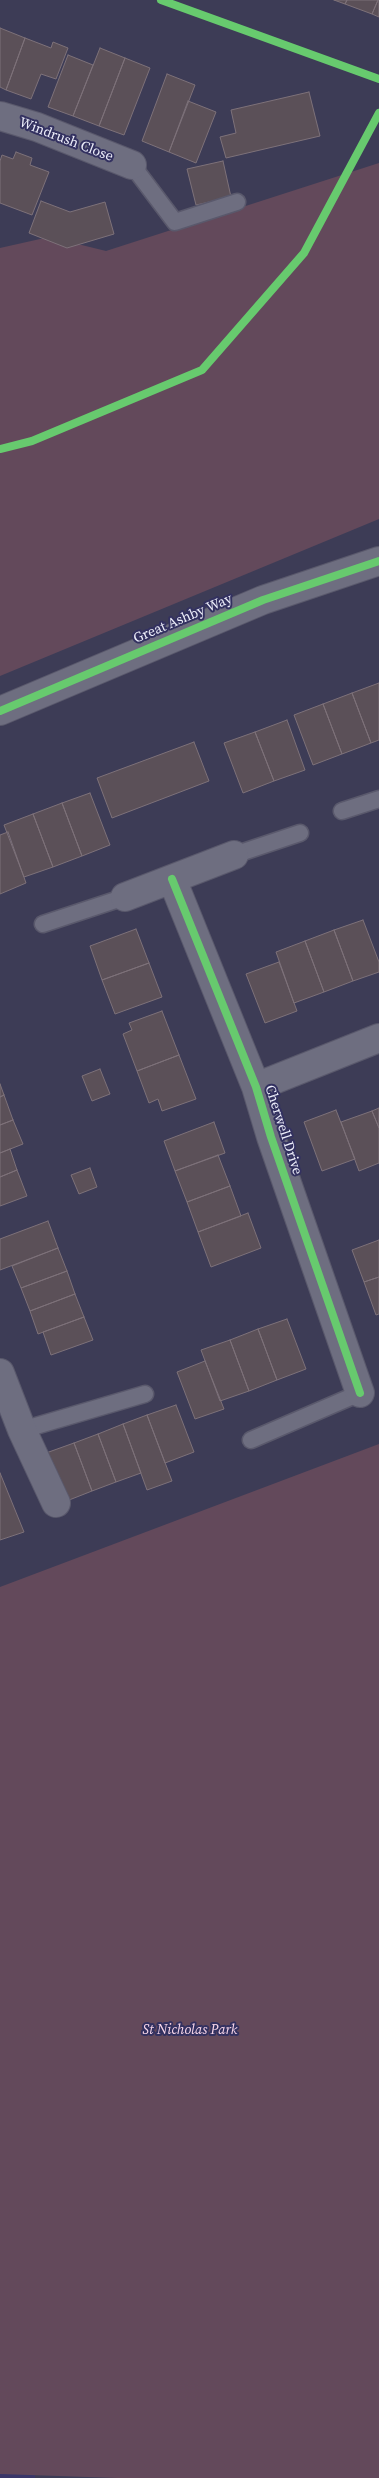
<!DOCTYPE html>
<html>
<head>
<meta charset="utf-8">
<style>
	body { margin:0 }
	canvas { display:block; background:#3d3c56 }
</style>
</head>
<body>
<canvas width="379" height="2478"></canvas>
<script>
const ctx = document.querySelector('canvas').getContext('2d');
ctx.lineJoin = 'round';
function paint(path, color) { ctx.fillStyle = color; ctx.fill(path, 'evenodd'); }
const poly = rows => new Path2D(rows.map(r => 'M' + r).join(''));
function trace(path, color, width, dash) { ctx.strokeStyle = color; ctx.lineWidth = width; ctx.lineCap = dash ? 'butt' : 'round'; ctx.setLineDash(dash || []); ctx.stroke(path); }
function drawText(font, color, halo, rows, align = 'center') {
  ctx.font = font + ' "Source Serif 4",serif'; ctx.lineWidth = 4; ctx.setLineDash([]); ctx.textBaseline = 'middle'; ctx.strokeStyle = halo; ctx.fillStyle = color; for (const [text, x, y, turn = 0] of rows) {
    ctx.save(); ctx.translate(x, y); ctx.rotate((+turn || 0) * Math.PI / 180); ctx.textAlign = isNaN(turn) ? turn : align; if (halo) ctx.strokeText(text, 0, 0); ctx.fillText(text, 0, 0); ctx.restore();
  }
}
paint(poly([
	[0,2474,35,2474,35,2478,0,2478]
]), '#3a3769');
paint(poly([
	[379,163,379,519,0,676,0,248,49,237,106,251],
	[379,1444,379,2478,117,2478,0,2474,0,1587]
]), '#63495b');
const building = poly([
	[334,0,347,0,345,4,334,0],
	[347,0,378,0,372,14,345,4,347,0],
	[378,0,379,0,379,17,372,14,378,0],
	[0,28,25,38,6,90,0,87,0,28],
	[25,38,51,48,53,42,68,48,56,79,41,74,31,99,6,90,25,38],
	[100,48,125,58,99,126,73,116,100,48],
	[68,55,93,65,73,116,48,107,68,55],
	[125,58,150,68,124,135,99,126,125,58],
	[167,74,195,85,169,152,142,141,167,74],
	[309,92,320,136,226,158,220,137,236,133,231,110,309,92],
	[188,101,216,112,196,163,169,152,188,101],
	[16,152,32,158,30,165,49,172,32,215,0,203,0,161,2,155,13,159,16,152],
	[223,161,231,197,196,205,187,169,223,161],
	[41,201,70,212,105,202,114,234,67,248,29,233,41,201],
	[379,683,379,740,371,743,352,693,379,683],
	[352,693,371,743,342,754,323,704,352,693],
	[323,704,342,754,313,765,294,715,323,704],
	[287,720,305,770,274,781,255,732,287,720],
	[255,732,274,781,243,793,224,743,255,732],
	[194,742,209,781,112,818,97,778,194,742],
	[90,793,110,845,82,856,62,803,90,793],
	[62,803,82,856,53,867,33,814,62,803],
	[33,814,53,867,24,877,4,825,33,814],
	[8,832,26,883,0,894,0,835,8,832],
	[363,920,379,962,379,972,353,981,334,930,363,920],
	[136,929,149,963,102,980,90,946,136,929],
	[334,930,353,981,324,992,305,941,334,930],
	[305,941,324,992,294,1003,276,952,305,941],
	[279,962,297,1011,265,1023,246,974,279,962],
	[149,963,162,997,115,1014,102,980,149,963],
	[162,1011,179,1055,137,1071,123,1034,132,1030,129,1023,162,1011],
	[179,1055,196,1099,162,1111,158,1099,149,1103,137,1071,179,1055],
	[100,1069,110,1094,92,1101,82,1076,100,1069],
	[0,1084,4,1095,0,1097,0,1084],
	[4,1095,13,1120,0,1125,0,1097,4,1095],
	[379,1108,379,1128,372,1111,379,1108],
	[336,1110,355,1159,322,1171,304,1122,336,1110],
	[372,1111,379,1128,379,1163,359,1171,341,1122,372,1111],
	[13,1120,23,1144,0,1153,0,1125,13,1120],
	[214,1122,225,1153,175,1171,164,1141,214,1122],
	[10,1149,17,1170,0,1177,0,1153,10,1149],
	[218,1155,230,1186,187,1202,175,1171,218,1155],
	[90,1168,97,1187,79,1194,71,1175,90,1168],
	[17,1170,27,1196,0,1206,0,1177,17,1170],
	[230,1186,241,1216,198,1232,187,1202,230,1186],
	[248,1213,261,1248,211,1267,198,1232,248,1213],
	[48,1221,58,1248,0,1270,0,1239,48,1221],
	[379,1240,379,1277,364,1282,352,1250,379,1240],
	[58,1248,67,1271,21,1288,12,1266,58,1248],
	[67,1271,75,1294,30,1311,21,1288,67,1271],
	[379,1277,379,1314,376,1315,364,1282,379,1277],
	[75,1294,84,1317,38,1334,30,1311,75,1294],
	[84,1317,93,1340,51,1355,43,1332,84,1317],
	[287,1319,306,1369,277,1380,258,1329,287,1319],
	[258,1329,277,1380,249,1391,230,1340,258,1329],
	[230,1340,249,1391,220,1401,201,1350,230,1340],
	[205,1361,224,1409,195,1419,177,1372,205,1361],
	[176,1405,194,1452,165,1463,147,1415,176,1405],
	[147,1415,172,1481,147,1490,123,1424,147,1415],
	[123,1424,141,1473,116,1482,98,1434,123,1424],
	[98,1434,116,1482,92,1491,74,1443,98,1434],
	[74,1443,92,1491,64,1502,46,1453,74,1443],
	[0,1473,24,1532,0,1540,0,1473]
]);
paint(building, '#5b5058');
trace(building, '#7d7179', 1);
const service = poly([
	[132,165,175,222,237,202],
	[342,811,379,799],
	[234,855,300,833],
	[43,924,125,897],
	[22,1430,145,1394],
	[251,1440,360,1393]
]);
const minor = poly([
	[0,116,37,127,132,165],
	[172,879,256,1087,271,1137,360,1393],
	[125,897,234,855],
	[256,1087,379,1038],
	[0,1373,22,1430,56,1503]
]);
const tertiary = poly([
	[0,711,263,600,379,561]
]);
trace(service, '#5a596c', 19);
trace(minor, '#5a596c', 30);
trace(tertiary, '#5a596c', 30);
trace(service, '#6e6e80', 16);
trace(minor, '#6e6e80', 28);
trace(tertiary, '#6e6e80', 28);
trace(poly([
	[161,0,379,79],
	[0,449,32,441,202,370,304,253,379,113],
	[0,711,263,600,379,561],
	[172,879,256,1087,271,1137,360,1393]
]), '#67ca6e', 8);
drawText('14px', '#edeefa', '#333160', [
	["Windrush Close",66,140,21],
	["Great Ashby Way",183,619,-23],
	["Cherwell Drive",283,1130,72]
]);
drawText('italic 14px', '#f9d7ea', '#333160', [
	["St Nicholas Park",190,2030]
]);
</script>
</body>
</html>
